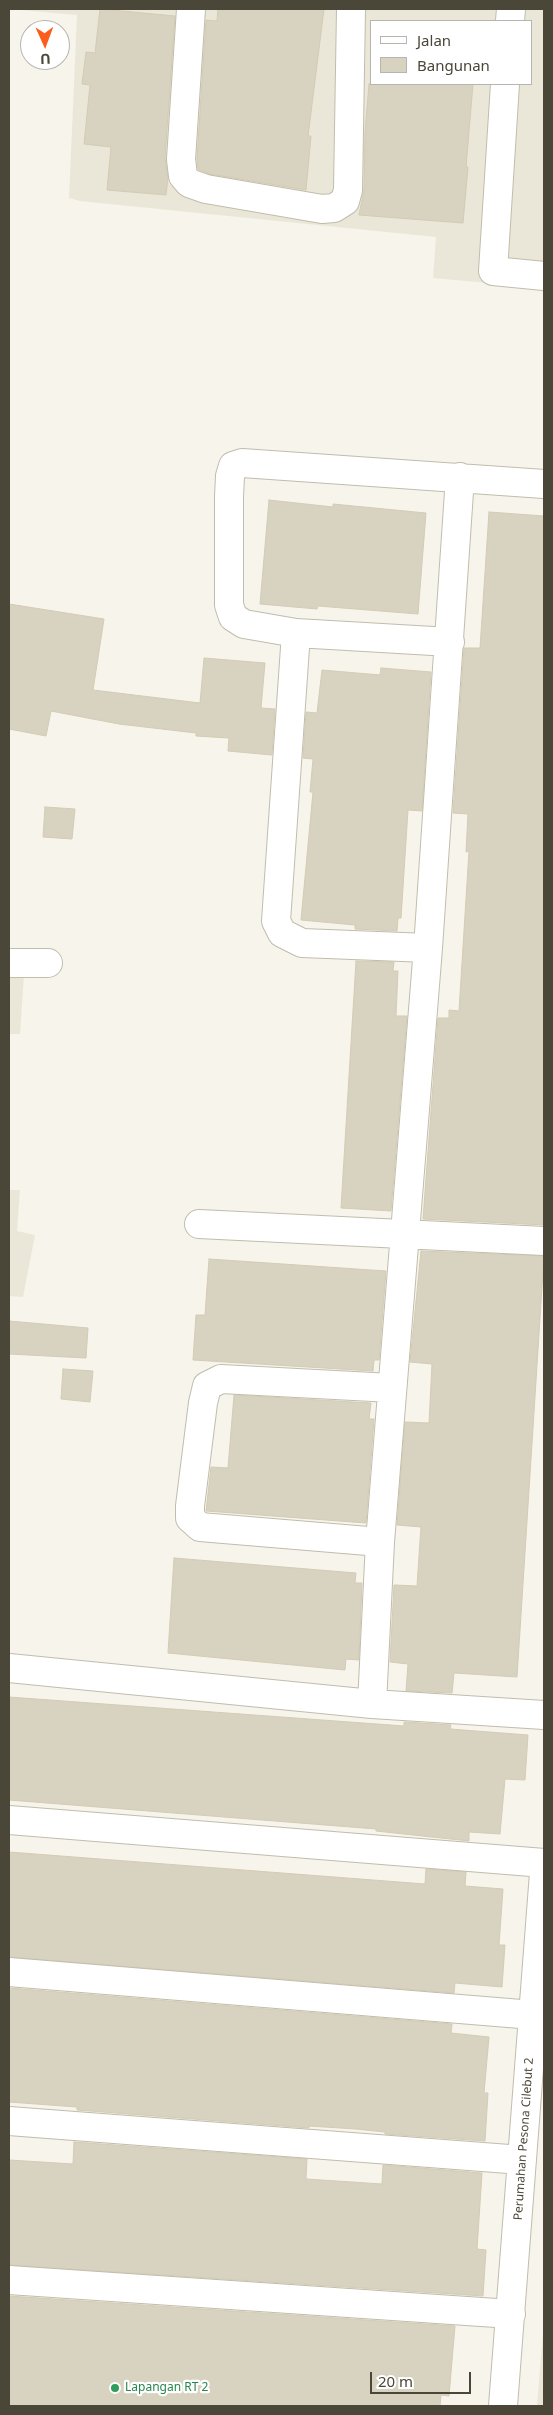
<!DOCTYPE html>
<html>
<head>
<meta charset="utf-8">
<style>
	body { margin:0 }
	#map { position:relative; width:553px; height:2415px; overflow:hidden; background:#f6f4eb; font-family:"Noto Sans",sans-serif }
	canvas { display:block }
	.frame { position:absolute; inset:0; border:10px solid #4a4638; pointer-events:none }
	.legend { position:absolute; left:370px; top:20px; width:162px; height:65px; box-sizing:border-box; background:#fff; border:1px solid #b7b5af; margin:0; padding:6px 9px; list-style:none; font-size:15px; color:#4a4638 }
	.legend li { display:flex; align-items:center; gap:10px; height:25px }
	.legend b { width:25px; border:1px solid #b7b5af }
	.north { position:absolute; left:20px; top:20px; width:50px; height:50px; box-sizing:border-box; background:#fff; border:1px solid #b7b5af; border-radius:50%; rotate:178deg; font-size:14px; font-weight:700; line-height:20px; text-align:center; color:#4a4638 }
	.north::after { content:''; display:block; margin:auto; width:18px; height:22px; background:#fc5d1b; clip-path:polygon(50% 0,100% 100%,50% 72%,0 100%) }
	.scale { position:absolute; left:370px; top:2372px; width:101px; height:22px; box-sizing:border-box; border:2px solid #4a4638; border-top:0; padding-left:6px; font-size:15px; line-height:18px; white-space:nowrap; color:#4a4638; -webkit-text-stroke:4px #fff; paint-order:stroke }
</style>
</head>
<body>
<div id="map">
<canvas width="553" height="2415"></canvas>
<div class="frame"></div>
<ul class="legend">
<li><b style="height:6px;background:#fff"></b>Jalan</li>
<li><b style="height:14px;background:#d8d2c0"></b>Bangunan</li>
</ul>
<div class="north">U</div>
<div class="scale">20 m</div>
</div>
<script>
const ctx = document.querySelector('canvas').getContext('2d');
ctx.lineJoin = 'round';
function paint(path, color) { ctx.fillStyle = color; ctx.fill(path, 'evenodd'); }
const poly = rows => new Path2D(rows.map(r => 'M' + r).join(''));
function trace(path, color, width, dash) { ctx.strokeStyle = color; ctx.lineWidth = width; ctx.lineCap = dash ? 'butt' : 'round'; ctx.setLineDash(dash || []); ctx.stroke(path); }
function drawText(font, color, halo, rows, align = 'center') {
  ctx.font = font + ' "Noto Sans",sans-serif'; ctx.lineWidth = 4.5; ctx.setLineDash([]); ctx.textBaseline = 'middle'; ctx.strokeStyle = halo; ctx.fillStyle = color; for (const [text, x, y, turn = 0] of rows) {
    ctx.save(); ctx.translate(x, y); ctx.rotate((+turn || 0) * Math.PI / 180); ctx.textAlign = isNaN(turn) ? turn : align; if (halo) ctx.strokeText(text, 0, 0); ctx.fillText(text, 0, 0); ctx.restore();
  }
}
paint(poly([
	[9,9,544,9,544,288,433,278,436,237,80,201,69,198,77,15],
	[372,21,532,21,532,84,372,84],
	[9,974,24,975,20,1034,9,1034],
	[9,1190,20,1190,17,1231,35,1235,23,1297,9,1296],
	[544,2321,544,2406,537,2406]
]), '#eae7d9');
const building = poly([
	[100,9,175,16,165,158,168,178,166,195,107,190,111,147,84,144,90,85,82,84,86,52,95,53,100,9],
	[218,9,324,9,308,136,311,136,306,190,210,174,198,169,197,159,206,20,217,21,218,9],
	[369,84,473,84,466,167,468,167,463,223,359,215,364,190,365,132,369,84],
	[269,500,333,507,333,504,426,513,418,614,318,606,317,609,260,604,269,500],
	[489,512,544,516,544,1225,423,1219,438,1018,449,1018,449,1010,459,1011,469,851,466,852,468,814,453,813,464,648,480,648,489,512],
	[9,604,104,619,93,690,200,703,204,658,265,663,261,708,275,709,272,755,228,751,229,738,196,736,196,733,119,724,51,711,46,736,9,729,9,604],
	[381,668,431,672,422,811,408,810,401,918,398,918,397,931,355,929,355,925,301,920,313,792,310,792,313,759,303,758,306,712,317,713,322,670,380,675,381,668],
	[45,807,75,809,72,839,43,837,45,807],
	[356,961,394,962,393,971,398,971,396,1016,407,1016,391,1211,341,1208,356,961],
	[421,1251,544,1256,517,1677,454,1673,452,1693,406,1691,408,1664,390,1662,394,1585,417,1586,419,1556,421,1527,397,1525,405,1422,429,1423,432,1364,410,1362,421,1251],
	[209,1259,386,1271,379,1360,374,1360,373,1371,193,1360,196,1315,205,1315,209,1259],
	[9,1321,88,1328,86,1358,9,1354,9,1321],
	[63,1369,93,1371,90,1402,61,1399,63,1369],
	[234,1395,371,1403,369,1419,374,1419,366,1523,206,1511,211,1467,228,1468,234,1395],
	[174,1558,356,1573,355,1583,362,1583,359,1660,346,1659,345,1670,168,1653,174,1558],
	[9,1697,404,1726,404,1722,451,1725,450,1729,528,1735,525,1780,505,1779,500,1834,469,1832,469,1841,376,1831,376,1829,9,1800,9,1697],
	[9,1852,425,1884,426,1869,466,1872,465,1886,503,1889,499,1945,505,1945,502,1987,455,1983,454,1993,9,1957,9,1852],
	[9,1988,452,2024,451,2033,489,2037,484,2093,488,2093,485,2141,385,2134,385,2132,356,2129,309,2126,309,2128,77,2110,77,2107,9,2102,9,1988],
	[74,2142,307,2159,306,2179,382,2184,383,2165,482,2173,477,2249,486,2250,483,2296,9,2265,9,2160,73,2164,74,2142],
	[9,2296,455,2326,449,2396,441,2395,440,2406,9,2406,9,2296]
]);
paint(building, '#d8d2c0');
trace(building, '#d3cbb3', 1);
const minor = poly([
	[191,9,181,159,183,176,189,183,206,189,322,209,334,208,345,201,348,190,351,9],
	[510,21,511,9],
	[505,84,493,271,544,276],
	[296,633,276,921,282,933,302,943,428,948],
	[450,642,296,633,244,624,233,617,229,605,229,497,230,476,233,466,242,463,544,484],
	[9,963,48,963],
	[199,1224,544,1241],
	[380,1542,200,1527,190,1518,190,1506,203,1403,207,1386,221,1379,392,1388],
	[9,1668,372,1704,544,1715],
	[372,1704,380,1542,428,948,460,477],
	[9,1820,544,1863],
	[9,1972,533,2015],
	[9,2121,522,2160],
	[9,2280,511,2314],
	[503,2406,544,1873]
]);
trace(minor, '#c1bdad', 30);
trace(minor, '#fff', 28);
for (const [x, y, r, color] of [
	[115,2388,5,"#2e9e5b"]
]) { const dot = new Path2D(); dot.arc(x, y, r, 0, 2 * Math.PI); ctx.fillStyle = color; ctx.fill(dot); trace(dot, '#fff', 2); }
drawText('12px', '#4a4638', '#fff', [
	["Perumahan Pesona Cilebut 2",524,2139,-86]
]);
drawText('12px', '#27864d', '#fff', [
	["Lapangan RT 2",125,2388]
], 'left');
</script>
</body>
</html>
